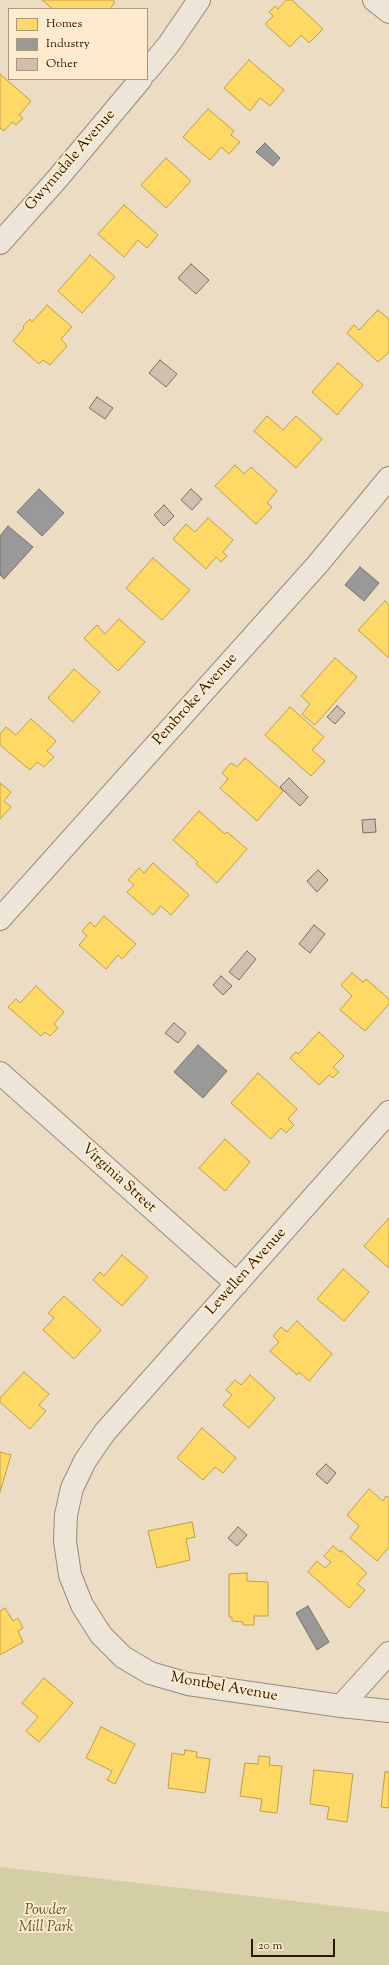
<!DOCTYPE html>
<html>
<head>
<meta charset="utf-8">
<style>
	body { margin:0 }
	#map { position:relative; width:389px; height:1965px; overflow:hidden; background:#ecdcc3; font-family:"Sorts Mill Goudy",serif }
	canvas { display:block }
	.legend { position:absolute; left:8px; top:8px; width:140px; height:72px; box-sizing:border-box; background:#feebcd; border:1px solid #a9967c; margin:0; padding:5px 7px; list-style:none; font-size:12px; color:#291602 }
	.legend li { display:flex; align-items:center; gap:8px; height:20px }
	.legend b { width:20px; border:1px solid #a9967c }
	.scale { position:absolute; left:251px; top:1939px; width:84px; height:18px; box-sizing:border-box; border:2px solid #291602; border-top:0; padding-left:5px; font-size:12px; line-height:14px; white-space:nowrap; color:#291602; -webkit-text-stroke:3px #feebcd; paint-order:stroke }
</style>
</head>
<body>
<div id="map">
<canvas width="389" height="1965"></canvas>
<ul class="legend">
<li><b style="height:11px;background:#ffd966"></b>Homes</li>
<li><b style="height:11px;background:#999"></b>Industry</li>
<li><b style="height:11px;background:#d2beae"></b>Other</li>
</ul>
<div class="scale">20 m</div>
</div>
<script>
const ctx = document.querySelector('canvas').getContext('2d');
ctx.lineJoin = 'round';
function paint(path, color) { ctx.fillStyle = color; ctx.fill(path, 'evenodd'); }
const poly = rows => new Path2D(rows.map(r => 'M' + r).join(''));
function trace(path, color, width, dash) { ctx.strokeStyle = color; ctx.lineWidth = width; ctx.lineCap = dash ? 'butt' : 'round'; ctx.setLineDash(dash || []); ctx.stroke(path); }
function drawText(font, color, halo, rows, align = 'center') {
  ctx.font = font + ' "Sorts Mill Goudy",serif'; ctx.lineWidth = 4; ctx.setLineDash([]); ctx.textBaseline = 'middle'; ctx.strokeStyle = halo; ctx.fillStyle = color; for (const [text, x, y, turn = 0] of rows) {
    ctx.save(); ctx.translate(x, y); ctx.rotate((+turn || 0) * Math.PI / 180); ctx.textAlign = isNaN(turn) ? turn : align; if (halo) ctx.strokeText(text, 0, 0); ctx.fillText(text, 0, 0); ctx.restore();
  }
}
paint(poly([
	[0,1867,389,1912,389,1965,0,1965]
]), '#d4cea5');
const homes = poly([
	[42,0,113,0,115,2,110,9,53,9,42,0],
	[286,0,292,0,323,29,309,43,301,35,290,47,265,24,273,16,269,12,275,6,278,9,286,0],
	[249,60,284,90,270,106,260,98,250,111,224,88,249,60],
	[0,74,31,101,19,115,23,118,16,125,12,122,4,131,0,128,0,74],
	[208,109,234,131,231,135,240,142,229,154,221,147,210,160,183,137,208,109],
	[166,158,191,181,166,208,141,185,166,158],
	[124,205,158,235,147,248,138,240,124,257,98,234,124,205],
	[90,255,115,277,82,313,58,291,90,255],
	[47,305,72,327,61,339,67,346,50,365,43,360,39,364,13,341,24,328,23,326,30,319,32,322,47,305],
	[378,310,389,319,389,352,378,362,347,333,354,325,359,330,378,310],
	[338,363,363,385,337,415,312,392,338,363],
	[267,416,283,430,296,416,322,439,296,468,254,431,267,416],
	[235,465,244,474,251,467,277,491,267,503,272,507,256,524,215,486,235,465],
	[208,518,233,540,223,552,227,556,221,562,216,557,206,569,173,539,186,524,195,532,208,518],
	[153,558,190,590,162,620,126,588,153,558],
	[385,601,389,605,389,658,358,630,385,601],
	[119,619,145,642,118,671,84,638,97,625,105,634,119,619],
	[335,658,357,677,315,725,302,714,310,704,301,696,335,658],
	[74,669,100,692,73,722,48,698,74,669],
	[290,707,324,737,312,750,325,761,311,776,265,735,290,707],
	[31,719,56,741,47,751,54,757,44,767,37,762,30,770,0,745,0,734,6,727,16,735,31,719],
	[245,758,283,791,257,821,220,788,228,779,222,773,231,763,237,767,245,758],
	[0,783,11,792,4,801,11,807,0,819,0,783],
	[199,811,225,834,227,832,247,849,217,883,196,864,198,862,173,840,199,811],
	[153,863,189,895,171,915,161,906,153,915,127,892,134,885,128,880,139,868,144,873,153,863],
	[104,916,136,944,122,959,118,955,106,969,79,945,87,936,82,931,90,922,95,927,104,916],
	[352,973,363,982,366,979,389,999,389,1004,365,1031,340,1010,352,996,341,985,352,973],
	[36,986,64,1012,54,1024,58,1028,50,1036,45,1032,41,1036,8,1007,16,999,20,1003,36,986],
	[319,1032,344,1056,333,1067,339,1072,333,1078,329,1075,319,1085,290,1058,296,1052,298,1054,319,1032],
	[258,1073,297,1109,288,1119,294,1125,286,1133,281,1128,271,1139,231,1103,258,1073],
	[225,1139,250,1162,225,1191,199,1168,225,1139],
	[389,1218,389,1268,364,1246,389,1218],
	[122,1255,148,1277,122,1306,93,1280,100,1272,104,1276,122,1255],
	[343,1269,369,1292,344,1321,317,1299,343,1269],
	[64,1296,101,1330,74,1359,43,1330,54,1318,48,1313,64,1296],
	[297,1321,332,1354,309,1381,299,1372,297,1375,270,1351,279,1342,273,1336,281,1327,287,1332,297,1321],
	[24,1372,49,1394,39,1405,46,1411,30,1429,0,1402,0,1398,24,1372],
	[250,1375,275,1398,249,1428,223,1405,232,1395,226,1390,235,1380,241,1385,250,1375],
	[202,1428,236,1458,223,1473,215,1467,203,1480,177,1458,202,1428],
	[0,1452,11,1455,0,1492,0,1452],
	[369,1489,383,1501,386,1496,389,1498,389,1547,377,1561,350,1538,359,1526,347,1515,369,1489],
	[192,1522,195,1537,186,1539,190,1560,157,1568,148,1531,192,1522],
	[333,1546,340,1552,341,1550,367,1573,357,1584,365,1590,349,1608,308,1572,317,1561,325,1568,331,1562,324,1556,333,1546],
	[247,1573,247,1581,268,1582,268,1616,254,1616,254,1625,243,1625,243,1622,232,1621,232,1617,229,1617,229,1574,247,1573],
	[5,1608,13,1621,18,1618,23,1628,18,1631,23,1642,0,1655,0,1611,5,1608],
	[44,1678,73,1703,39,1742,26,1731,38,1717,22,1703,44,1678],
	[101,1727,135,1744,115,1784,107,1780,112,1771,86,1758,101,1727],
	[185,1750,197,1752,196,1757,210,1759,205,1793,168,1788,172,1753,184,1755,185,1750],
	[259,1756,270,1757,269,1765,282,1766,277,1813,260,1811,262,1799,240,1796,245,1763,258,1764,259,1756],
	[314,1770,353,1774,347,1822,327,1819,329,1807,310,1804,314,1770],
	[385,1772,389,1772,389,1808,381,1807,385,1772]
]);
paint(homes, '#ffd966');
trace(homes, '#bf9e48', 1);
const industry = poly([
	[265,143,280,158,273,166,256,152,265,143],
	[39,489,64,513,42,536,17,512,39,489],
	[8,526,33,547,4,579,0,575,0,536,8,526],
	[360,567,379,583,364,601,345,585,360,567],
	[198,1045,227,1071,203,1098,174,1072,198,1045],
	[308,1606,329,1642,317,1650,296,1613,308,1606]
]);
paint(industry, '#999');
trace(industry, '#77726c', 1);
const building = poly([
	[191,264,209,280,196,294,178,278,191,264],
	[160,360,177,374,166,387,149,373,160,360],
	[97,397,113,408,105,419,89,408,97,397],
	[191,489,202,499,192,510,181,500,191,489],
	[164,505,174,516,164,526,154,515,164,505],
	[337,706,345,713,335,724,327,717,337,706],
	[289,778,308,797,300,806,280,787,289,778],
	[375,819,376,832,363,833,362,820,375,819],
	[318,870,328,880,317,892,307,881,318,870],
	[314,925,325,934,310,953,299,944,314,925],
	[247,951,256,959,239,980,229,972,247,951],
	[221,976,232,986,223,995,213,985,221,976],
	[174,1023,186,1033,178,1043,165,1033,174,1023],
	[326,1464,336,1473,327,1484,316,1474,326,1464],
	[238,1527,247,1535,237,1546,228,1538,238,1527]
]);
paint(building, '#d2beae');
trace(building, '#7a6f60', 1);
const minor = poly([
	[374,0,389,12],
	[147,71,169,44,199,0],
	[0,243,58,178,141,79],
	[0,919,317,565,389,478],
	[0,1073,237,1284],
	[389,1112,105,1432,85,1461,72,1488,66,1515,65,1541,70,1575,82,1605,101,1635,123,1657,150,1673,188,1684,341,1706,389,1711],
	[341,1706,389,1653]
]);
trace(minor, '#958a7a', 24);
trace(minor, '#eee5d9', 22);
drawText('15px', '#291602', '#feebcd', [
	["Gwynndale Avenue",71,161,-49],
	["Pembroke Avenue",196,700,-48],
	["Virginia Street",118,1179,42],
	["Lewellen Avenue",247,1272,-48],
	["Montbel Avenue",224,1688,10]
]);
drawText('italic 15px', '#5e5232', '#feebcd', [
	["Powder",46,1911],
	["Mill Park",46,1928]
]);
</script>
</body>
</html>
